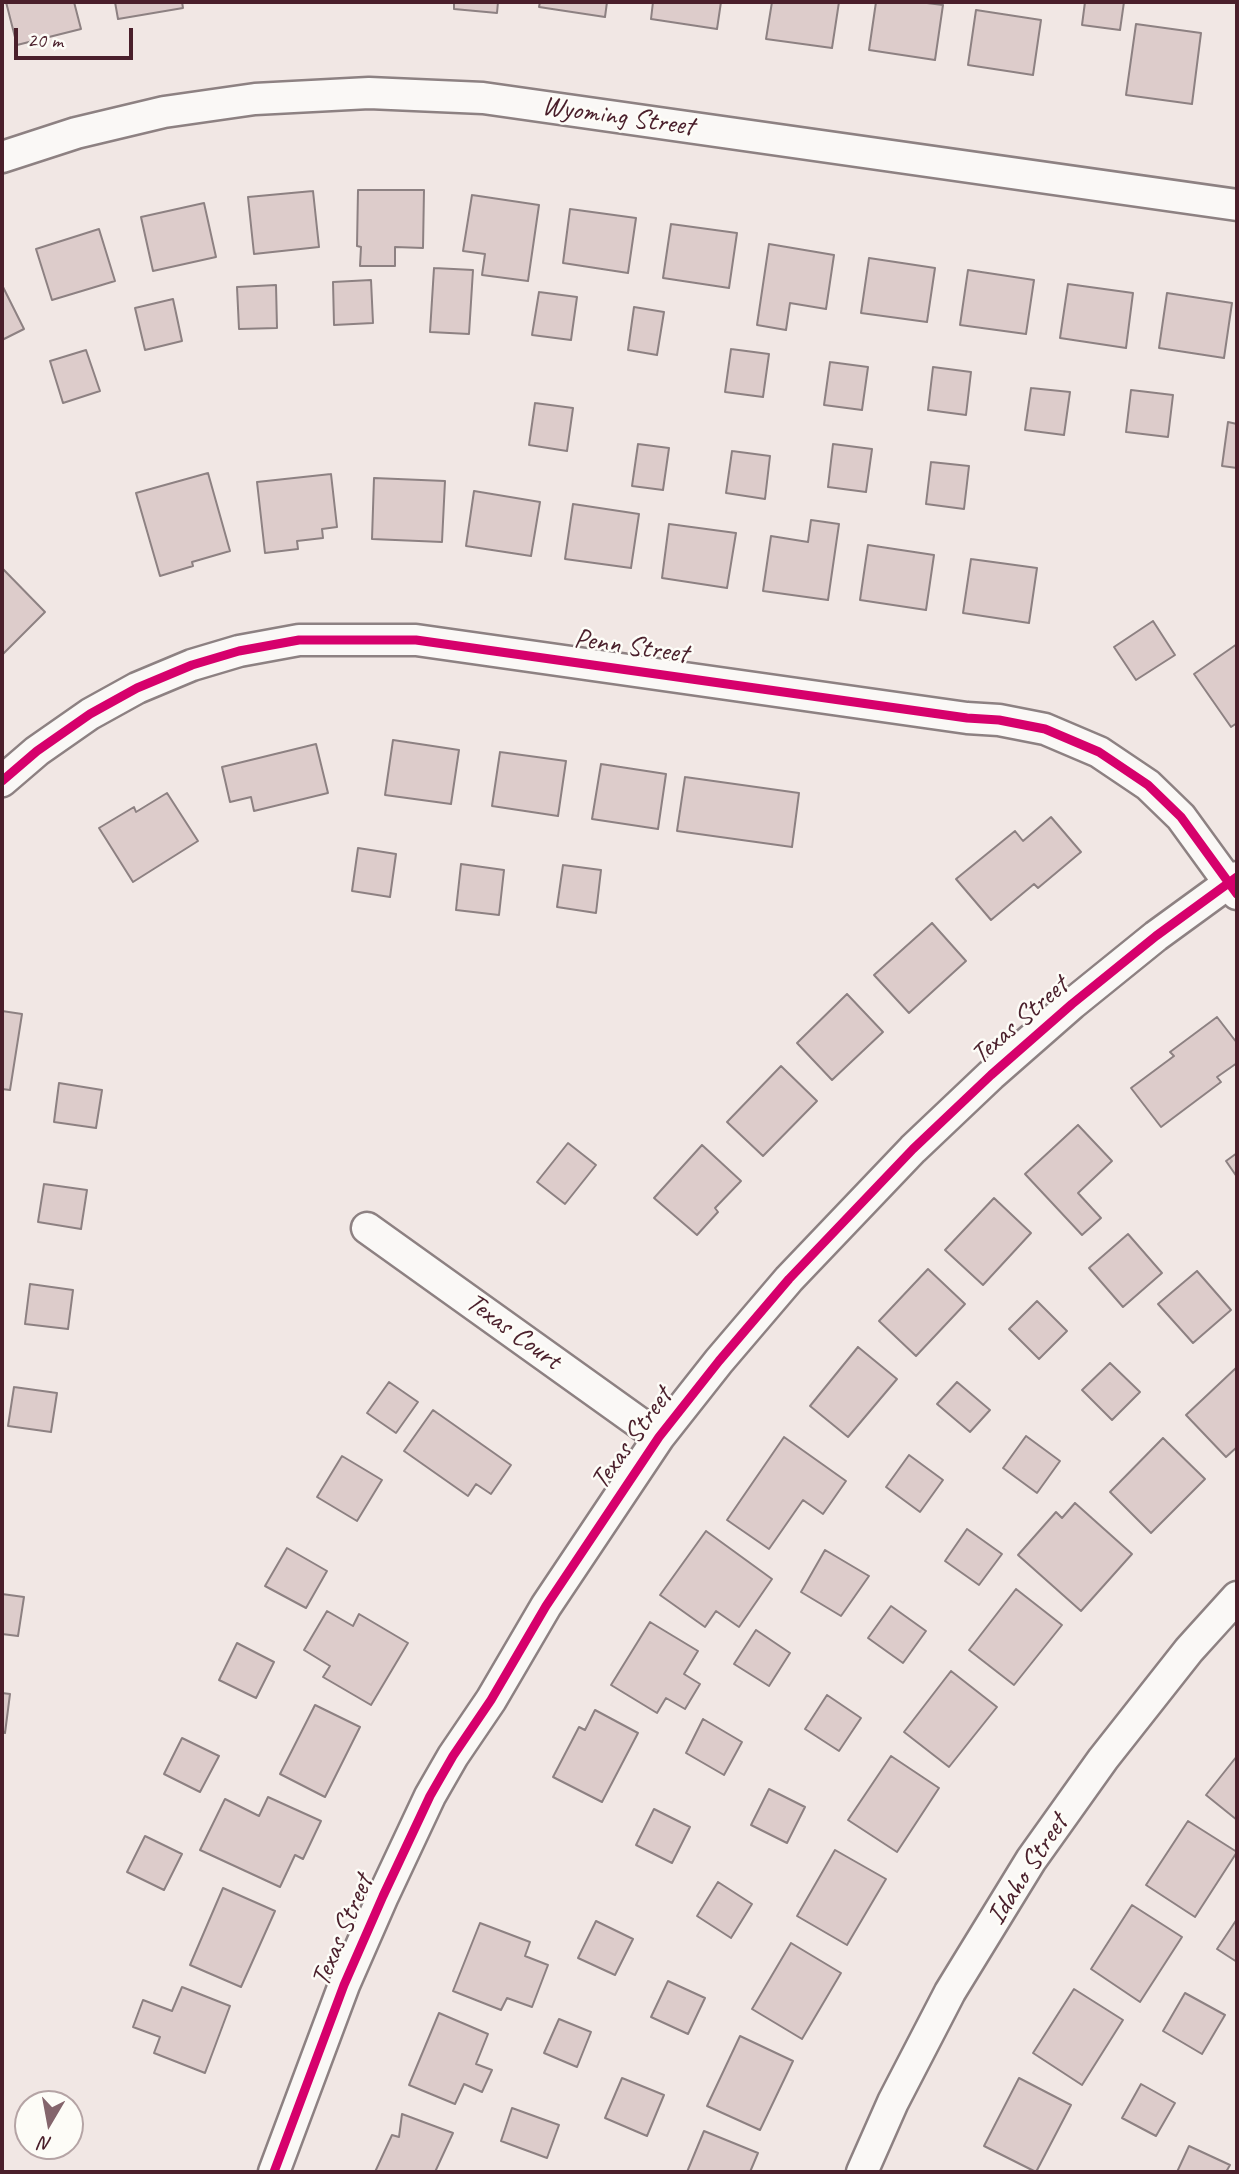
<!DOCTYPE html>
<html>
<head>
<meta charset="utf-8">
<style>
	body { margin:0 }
	#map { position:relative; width:1239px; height:2174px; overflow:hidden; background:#f1e7e4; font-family:Caveat,sans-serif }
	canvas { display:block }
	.frame { position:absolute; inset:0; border:4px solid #4a1f2b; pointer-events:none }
	.north { position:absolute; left:14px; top:2090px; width:70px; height:70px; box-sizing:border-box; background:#fdfcf7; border:2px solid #b5a4a5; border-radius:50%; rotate:190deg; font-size:19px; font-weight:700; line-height:28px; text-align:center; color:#4a1f2b }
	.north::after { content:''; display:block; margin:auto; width:24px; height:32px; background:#84656c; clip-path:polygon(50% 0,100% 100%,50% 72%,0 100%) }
	.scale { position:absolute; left:14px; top:28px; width:119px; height:32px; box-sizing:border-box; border:4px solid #4a1f2b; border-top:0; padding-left:9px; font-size:21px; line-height:24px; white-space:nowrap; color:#4a1f2b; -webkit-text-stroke:5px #fdfcf7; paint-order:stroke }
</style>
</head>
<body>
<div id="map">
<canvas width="1239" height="2174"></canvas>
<div class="frame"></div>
<div class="north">N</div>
<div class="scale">20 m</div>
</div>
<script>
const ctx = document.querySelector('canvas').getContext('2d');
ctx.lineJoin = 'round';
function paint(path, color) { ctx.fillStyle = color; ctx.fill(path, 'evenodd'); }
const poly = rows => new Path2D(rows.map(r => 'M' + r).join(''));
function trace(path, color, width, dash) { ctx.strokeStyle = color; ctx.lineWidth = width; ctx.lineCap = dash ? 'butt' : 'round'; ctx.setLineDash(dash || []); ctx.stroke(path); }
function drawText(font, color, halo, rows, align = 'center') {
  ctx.font = font + ' Caveat,sans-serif'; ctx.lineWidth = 5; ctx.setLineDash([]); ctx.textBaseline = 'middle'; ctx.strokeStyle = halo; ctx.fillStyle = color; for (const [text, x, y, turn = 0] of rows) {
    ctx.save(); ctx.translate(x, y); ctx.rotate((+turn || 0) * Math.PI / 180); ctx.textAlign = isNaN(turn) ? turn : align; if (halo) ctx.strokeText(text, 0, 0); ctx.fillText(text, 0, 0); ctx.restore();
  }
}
const building = poly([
	[6,2,74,2,81,29,17,45,6,2],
	[115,2,182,2,183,8,118,19,115,2],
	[454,2,498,2,497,13,454,9,454,2],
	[540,2,607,2,605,17,539,7,540,2],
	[653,2,721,2,717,29,651,19,653,2],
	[772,2,839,2,832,48,766,39,772,2],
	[876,2,919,2,943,5,935,60,869,50,876,2],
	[1085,2,1124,2,1120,30,1082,25,1085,2],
	[976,10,1041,20,1033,75,968,65,976,10],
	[1136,24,1201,33,1192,104,1126,95,1136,24],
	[358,190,424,190,423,248,395,247,395,266,360,266,361,247,357,246,358,190],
	[313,191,319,247,254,254,248,197,313,191],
	[472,195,539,205,528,281,482,275,485,254,463,251,472,195],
	[204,203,216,257,153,271,141,217,204,203],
	[570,209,636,218,628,273,563,263,570,209],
	[671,224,737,233,729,288,663,278,671,224],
	[99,229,115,281,52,300,36,249,99,229],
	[769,244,834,255,826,309,790,303,786,330,757,325,769,244],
	[869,258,935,268,927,322,861,313,869,258],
	[434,268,473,270,469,334,430,332,434,268],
	[968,270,1034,280,1026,334,960,325,968,270],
	[371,280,373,323,334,325,333,282,371,280],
	[1068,284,1133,293,1126,348,1060,338,1068,284],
	[2,285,24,329,2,340,2,285],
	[276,285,277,328,239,329,237,287,276,285],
	[539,292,577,297,571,340,532,335,539,292],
	[1167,293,1232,303,1224,358,1159,348,1167,293],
	[173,299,182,341,145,350,135,308,173,299],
	[634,307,664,312,657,355,628,350,634,307],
	[731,349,769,354,763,397,725,392,731,349],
	[86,350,100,391,63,403,50,361,86,350],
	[830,362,868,367,862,410,824,405,830,362],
	[933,367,971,372,966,415,928,410,933,367],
	[1031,388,1070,392,1064,435,1025,430,1031,388],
	[1131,390,1173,395,1168,437,1126,432,1131,390],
	[535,403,573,408,567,451,529,445,535,403],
	[1228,422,1237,424,1237,468,1222,466,1228,422],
	[638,444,669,448,663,490,632,486,638,444],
	[833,444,872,449,866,492,828,487,833,444],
	[732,451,770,456,765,499,726,493,732,451],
	[931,462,969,466,964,509,926,504,931,462],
	[208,473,230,551,192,562,193,566,160,576,136,493,208,473],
	[331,474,337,527,322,529,323,538,297,541,298,549,265,553,257,482,331,474],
	[374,478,445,481,442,542,372,539,374,478],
	[474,491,540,502,531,556,466,546,474,491],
	[573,504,639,514,631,568,565,559,573,504],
	[811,520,839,524,828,600,763,591,771,536,808,542,811,520],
	[669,524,736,533,727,588,662,578,669,524],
	[868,545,934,555,926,610,860,600,868,545],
	[971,559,1037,568,1029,623,963,613,971,559],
	[2,568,45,612,2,655,2,568],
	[1153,621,1175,655,1136,680,1114,647,1153,621],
	[1237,644,1237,723,1231,727,1194,674,1237,644],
	[393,740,459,750,451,804,385,795,393,740],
	[316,744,328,793,254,811,251,797,230,802,222,767,316,744],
	[500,752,566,761,558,816,492,806,500,752],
	[601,764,666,774,658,829,592,819,601,764],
	[685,777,799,793,792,847,677,831,685,777],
	[167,793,198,841,133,882,99,828,134,807,136,812,167,793],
	[1051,817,1081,852,1038,888,1034,884,991,920,956,879,1015,831,1023,841,1051,817],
	[358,848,396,854,390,897,352,891,358,848],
	[461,864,504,870,499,915,456,910,461,864],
	[563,865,601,870,596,913,557,907,563,865],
	[932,923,966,961,909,1013,874,975,932,923],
	[847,994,883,1032,832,1080,797,1043,847,994],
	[2,1011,22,1014,10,1090,2,1089,2,1011],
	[1217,1017,1237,1043,1237,1063,1217,1077,1221,1082,1161,1127,1131,1088,1174,1056,1170,1052,1217,1017],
	[781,1066,817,1101,763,1156,727,1122,781,1066],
	[59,1083,102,1090,96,1128,54,1122,59,1083],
	[1078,1125,1112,1161,1078,1193,1101,1218,1082,1235,1025,1174,1078,1125],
	[568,1143,596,1165,565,1204,537,1182,568,1143],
	[702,1145,741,1181,715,1208,718,1212,697,1235,654,1198,702,1145],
	[1237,1153,1237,1177,1226,1161,1237,1153],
	[44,1184,87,1190,81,1229,38,1222,44,1184],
	[994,1198,1031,1233,983,1285,945,1250,994,1198],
	[1128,1234,1162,1273,1123,1307,1089,1268,1128,1234],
	[928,1269,965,1304,916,1356,879,1321,928,1269],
	[1197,1271,1231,1310,1193,1343,1158,1304,1197,1271],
	[30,1284,73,1290,68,1329,25,1324,30,1284],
	[1037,1301,1067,1331,1039,1359,1009,1329,1037,1301],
	[858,1347,897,1379,848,1437,810,1406,858,1347],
	[1110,1363,1140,1392,1112,1420,1082,1390,1110,1363],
	[1237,1367,1237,1447,1226,1457,1186,1415,1237,1367],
	[389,1382,418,1402,396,1433,367,1413,389,1382],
	[957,1382,990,1410,970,1432,937,1404,957,1382],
	[14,1387,57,1393,51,1432,8,1426,14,1387],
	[433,1410,511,1465,491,1494,476,1484,468,1496,404,1451,433,1410],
	[1026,1436,1060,1461,1037,1493,1003,1468,1026,1436],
	[784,1437,846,1481,823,1514,803,1500,769,1549,727,1520,784,1437],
	[1163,1438,1205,1479,1151,1533,1110,1492,1163,1438],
	[909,1455,943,1480,920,1512,886,1487,909,1455],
	[342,1456,382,1480,357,1521,317,1497,342,1456],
	[1075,1503,1132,1554,1081,1611,1018,1555,1056,1512,1062,1518,1075,1503],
	[967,1529,1002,1554,979,1585,945,1561,967,1529],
	[706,1531,772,1579,739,1627,716,1611,705,1627,660,1595,706,1531],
	[287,1548,327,1571,306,1608,265,1586,287,1548],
	[825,1550,869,1576,841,1616,801,1592,825,1550],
	[1016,1589,1062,1625,1014,1685,969,1650,1016,1589],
	[2,1594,24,1597,18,1636,2,1634,2,1594],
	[891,1606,926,1631,903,1663,868,1638,891,1606],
	[327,1611,353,1626,359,1614,408,1643,371,1705,323,1677,330,1666,304,1650,327,1611],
	[650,1622,698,1651,684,1674,700,1684,685,1709,666,1698,657,1713,611,1685,650,1622],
	[756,1630,790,1653,769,1686,734,1664,756,1630],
	[237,1643,274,1662,256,1698,219,1680,237,1643],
	[951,1671,997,1707,949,1767,904,1732,951,1671],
	[2,1693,10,1694,5,1733,2,1732,2,1693],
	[827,1695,861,1718,839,1751,805,1729,827,1695],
	[315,1705,360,1727,325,1797,280,1774,315,1705],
	[595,1710,638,1733,602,1802,553,1777,579,1727,585,1730,595,1710],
	[703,1719,742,1742,724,1775,686,1753,703,1719],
	[182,1738,219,1756,200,1792,164,1774,182,1738],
	[891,1756,939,1788,897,1852,848,1820,891,1756],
	[1237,1756,1237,1820,1206,1795,1237,1756],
	[769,1789,805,1807,787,1843,751,1825,769,1789],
	[268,1797,321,1821,303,1859,295,1855,280,1887,200,1850,225,1799,259,1816,268,1797],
	[654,1809,690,1827,672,1863,636,1845,654,1809],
	[1188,1821,1237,1852,1195,1917,1146,1885,1188,1821],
	[145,1836,182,1854,164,1890,127,1872,145,1836],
	[835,1850,886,1879,847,1945,797,1916,835,1850],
	[718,1882,752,1904,731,1938,697,1916,718,1882],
	[223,1888,275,1911,241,1987,190,1965,223,1888],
	[1132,1905,1182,1937,1140,2002,1091,1969,1132,1905],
	[1237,1919,1237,1962,1217,1949,1237,1919],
	[596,1921,633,1939,615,1975,578,1958,596,1921],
	[480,1923,530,1942,525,1956,548,1965,532,2007,507,1998,501,2010,453,1991,480,1923],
	[791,1943,841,1973,802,2039,752,2009,791,1943],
	[668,1981,705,1998,688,2034,651,2017,668,1981],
	[182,1987,230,2006,205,2073,154,2053,160,2037,133,2027,143,2000,172,2011,182,1987],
	[1074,1989,1123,2020,1082,2085,1033,2053,1074,1989],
	[1185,1993,1225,2015,1202,2054,1163,2031,1185,1993],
	[439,2013,488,2034,476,2064,492,2070,482,2092,464,2084,455,2104,409,2085,439,2013],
	[559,2019,591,2032,577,2067,544,2053,559,2019],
	[740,2036,793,2061,760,2130,707,2106,740,2036],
	[622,2078,664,2095,647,2136,605,2118,622,2078],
	[1019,2078,1071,2105,1036,2172,984,2146,1019,2078],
	[1141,2084,1175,2103,1156,2136,1122,2118,1141,2084],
	[512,2108,559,2125,547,2158,501,2141,512,2108],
	[402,2114,453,2133,435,2172,375,2172,392,2135,399,2137,402,2114],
	[704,2131,758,2153,750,2172,687,2172,704,2131],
	[1189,2146,1230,2165,1226,2172,1177,2172,1189,2146]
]);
paint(building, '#ddcccb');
trace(building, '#8d8182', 2);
const minor = poly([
	[2,157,76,133,164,112,255,99,369,93,483,98,1237,205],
	[2,781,37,751,90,714,137,688,192,665,239,651,299,640,416,640,967,718,999,720,1045,729,1099,752,1148,785,1181,817,1237,894],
	[367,1228,659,1437],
	[274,2172,344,1985,383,1896,430,1796,453,1756,491,1700,546,1606,659,1437,719,1361,789,1279,913,1149,991,1075,1072,1004,1156,936,1237,877],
	[862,2172,893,2102,950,1992,1031,1860,1103,1759,1189,1650,1237,1597]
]);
trace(minor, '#8d8182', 35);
trace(minor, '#faf8f6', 30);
trace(poly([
	[2,781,37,751,90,714,137,688,192,665,239,651,299,640,416,640,967,718,999,720,1045,729,1099,752,1148,785,1181,817,1237,894],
	[274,2172,344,1985,383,1896,430,1796,453,1756,491,1700,546,1606,659,1437,719,1361,789,1279,913,1149,991,1075,1072,1004,1156,936,1237,877]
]), '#d6006c', 9);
drawText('28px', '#4a1f2b', '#fdfcf7', [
	["Wyoming Street",618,117,8],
	["Penn Street",631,647,8],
	["Texas Street",1020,1021,-41],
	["Texas Court",513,1332,36],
	["Texas Street",632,1439,-54],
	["Idaho Street",1028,1870,-57],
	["Texas Street",343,1931,-67]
]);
</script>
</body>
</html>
